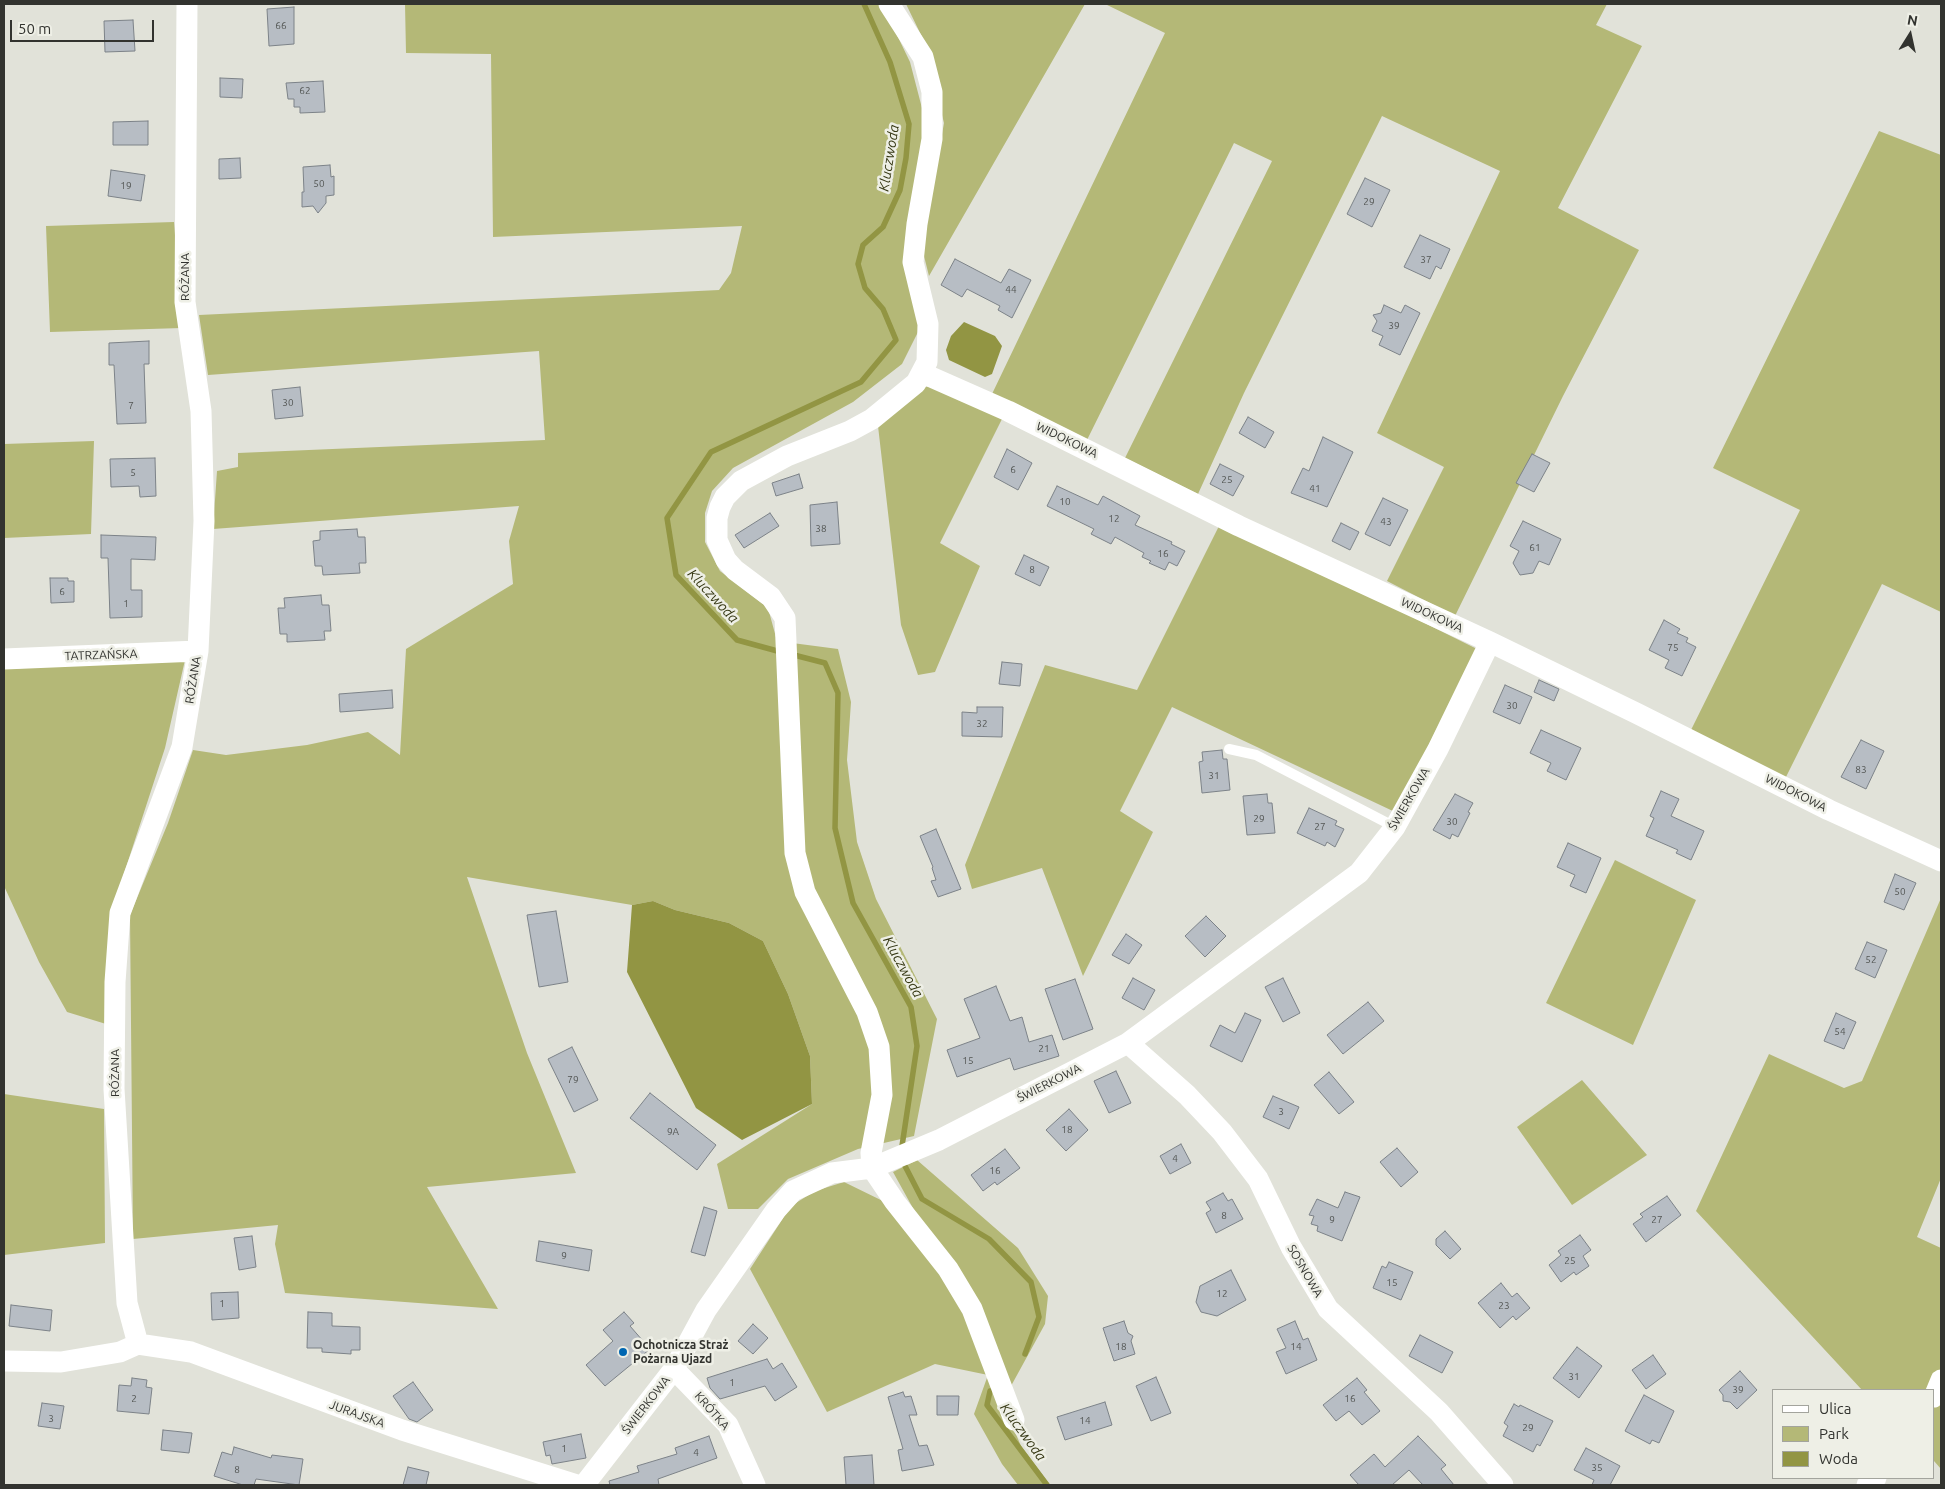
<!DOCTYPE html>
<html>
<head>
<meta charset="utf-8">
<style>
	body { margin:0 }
	#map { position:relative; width:1945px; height:1489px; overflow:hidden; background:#e1e2d9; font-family:Ubuntu,sans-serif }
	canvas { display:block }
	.frame { position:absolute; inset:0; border:5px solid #32332f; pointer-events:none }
	.legend { position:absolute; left:1772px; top:1389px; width:162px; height:90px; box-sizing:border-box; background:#eeefe6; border:1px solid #a3a49d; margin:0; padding:6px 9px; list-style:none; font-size:15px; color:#32332f }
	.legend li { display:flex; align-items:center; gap:10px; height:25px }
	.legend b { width:25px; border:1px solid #a3a49d }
	.north { position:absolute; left:1885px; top:10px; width:50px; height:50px; -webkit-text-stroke:4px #eeefe6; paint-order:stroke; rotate:10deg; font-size:14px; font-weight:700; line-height:20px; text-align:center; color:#32332f }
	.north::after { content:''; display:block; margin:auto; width:18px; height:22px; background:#32332f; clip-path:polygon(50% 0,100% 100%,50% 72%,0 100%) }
	.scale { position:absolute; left:10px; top:20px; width:144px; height:22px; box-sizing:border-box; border:2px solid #32332f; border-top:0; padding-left:6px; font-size:15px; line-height:18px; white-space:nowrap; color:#32332f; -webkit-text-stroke:4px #eeefe6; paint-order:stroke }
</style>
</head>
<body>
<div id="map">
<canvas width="1945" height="1489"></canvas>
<div class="frame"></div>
<ul class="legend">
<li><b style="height:6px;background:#fff"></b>Ulica</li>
<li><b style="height:14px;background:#b4b877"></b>Park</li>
<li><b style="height:14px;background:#929543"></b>Woda</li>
</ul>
<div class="north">N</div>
<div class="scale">50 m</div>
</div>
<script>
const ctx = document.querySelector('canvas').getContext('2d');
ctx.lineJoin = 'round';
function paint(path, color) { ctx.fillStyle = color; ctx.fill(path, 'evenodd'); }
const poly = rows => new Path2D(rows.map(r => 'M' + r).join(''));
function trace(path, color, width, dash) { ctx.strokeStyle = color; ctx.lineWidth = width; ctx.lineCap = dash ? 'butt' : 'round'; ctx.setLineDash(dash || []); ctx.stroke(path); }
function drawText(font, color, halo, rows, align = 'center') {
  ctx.font = font + ' Ubuntu,sans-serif'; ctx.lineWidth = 5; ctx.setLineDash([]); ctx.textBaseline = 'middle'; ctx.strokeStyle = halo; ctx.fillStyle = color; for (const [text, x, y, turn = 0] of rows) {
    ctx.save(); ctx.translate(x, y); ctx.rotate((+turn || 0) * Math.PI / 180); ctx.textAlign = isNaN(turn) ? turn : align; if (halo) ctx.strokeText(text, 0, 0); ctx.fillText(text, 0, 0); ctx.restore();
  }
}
paint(poly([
	[405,4,882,4,910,62,923,112,919,330,902,364,853,402,733,468,712,491,705,513,705,542,720,571,768,608,777,641,838,649,851,702,847,760,857,842,876,899,937,1019,914,1136,858,1149,788,1179,758,1209,728,1209,717,1164,812,1104,810,1056,788,994,763,941,729,923,675,910,653,901,632,905,467,877,527,1053,576,1173,427,1187,498,1309,285,1293,275,1244,278,1225,133,1239,130,915,168,823,193,750,226,755,307,745,368,732,400,755,406,649,513,584,509,541,519,506,213,529,217,471,238,467,238,453,545,440,539,351,208,375,199,315,719,290,731,273,742,226,493,237,491,54,406,53],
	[906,4,1085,4,929,276,922,248,944,123,923,39],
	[1105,4,1607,4,1596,25,1642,46,1558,208,1639,250,1563,396,1455,616,1387,581,1444,467,1377,433,1500,171,1382,116,1244,393,1198,494,1125,458,1272,161,1234,143,1087,440,992,394,1165,33],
	[1879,131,1941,155,1941,612,1882,584,1785,779,1690,732,1800,510,1713,468],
	[174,222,182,328,50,332,46,226],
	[944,385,1004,415,940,543,980,566,935,672,918,675,901,625,878,426,922,387],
	[94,441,91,534,4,538,4,444],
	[1221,522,1477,649,1395,812,1172,707,1120,811,1153,832,1083,976,1042,868,972,889,965,865,1045,665,1137,690],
	[185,660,165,748,115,901,106,1024,67,1012,39,962,4,886,4,669],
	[1615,860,1696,900,1633,1045,1546,1003],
	[1941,898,1941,1178,1917,1237,1941,1248,1941,1469,1934,1461,1934,1390,1862,1390,1696,1211,1769,1054,1844,1088,1862,1081],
	[1582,1080,1647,1155,1572,1205,1517,1127],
	[4,1094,104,1109,105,1243,4,1255],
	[917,1160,1018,1248,1048,1296,1045,1324,1011,1386,893,1172],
	[844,1182,889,1204,949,1279,1021,1446,1050,1485,1018,1485,1002,1464,974,1414,988,1375,935,1364,827,1412,750,1269,791,1206,815,1191]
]), '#b4b877');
paint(poly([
	[964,322,995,336,1002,346,992,374,985,377,949,360,946,350,951,336],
	[653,901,675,910,729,923,763,941,788,994,810,1056,812,1104,742,1140,696,1108,627,972,632,905]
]), '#929543');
trace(poly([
	[781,652,737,640,676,575,667,518,711,452,861,382,896,340,883,309,865,288,858,264,863,245,883,227,900,190,906,158,909,124,890,62,864,4],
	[790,654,825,663,838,693,835,828,853,903,911,1007,917,1046,902,1146],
	[905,1166,922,1199,989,1239,1031,1282,1039,1317,1025,1354],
	[990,1391,987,1405,1047,1485]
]), '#929543', 5.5);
const building = poly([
	[294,7,294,44,269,46,267,9,294,7],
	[133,20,135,51,105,52,104,21,133,20],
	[220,78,243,79,242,98,220,97,220,78],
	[323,81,325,112,300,113,300,107,294,107,294,99,288,99,286,83,323,81],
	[148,121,148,145,113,145,113,122,148,121],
	[240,158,241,178,219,179,219,159,240,158],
	[330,165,331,177,334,176,334,195,326,196,326,203,318,213,313,206,302,207,302,192,304,192,303,167,330,165],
	[111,170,145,175,141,201,108,196,111,170],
	[1365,178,1390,190,1372,227,1347,214,1365,178],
	[1420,235,1450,249,1441,269,1436,266,1430,279,1404,267,1420,235],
	[955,259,1001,283,1009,269,1031,280,1012,318,998,310,1000,306,967,289,962,297,941,285,955,259],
	[1384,305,1401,313,1405,305,1420,313,1400,355,1379,345,1383,336,1372,331,1377,321,1373,315,1381,313,1384,305],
	[149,341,149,364,144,364,146,423,117,424,114,365,109,365,109,343,149,341],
	[300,387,303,416,275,419,272,390,300,387],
	[1248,417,1274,432,1265,448,1239,433,1248,417],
	[1323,437,1353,452,1327,507,1291,493,1303,468,1309,471,1323,437],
	[1007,449,1032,463,1018,490,994,477,1007,449],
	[1532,454,1550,463,1534,492,1516,483,1532,454],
	[155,458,156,496,140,497,139,486,111,487,110,459,155,458],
	[1220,464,1244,476,1233,496,1210,484,1220,464],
	[799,474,803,488,776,496,772,483,799,474],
	[1057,486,1098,505,1103,496,1140,516,1135,525,1172,542,1171,544,1185,551,1177,566,1169,562,1165,570,1149,563,1151,561,1142,557,1144,553,1115,537,1111,544,1091,534,1094,529,1047,506,1057,486],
	[1383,498,1408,510,1390,546,1365,534,1383,498],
	[837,502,840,544,811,546,810,505,837,502],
	[770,513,779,526,744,548,735,535,770,513],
	[1523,521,1561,539,1549,565,1539,561,1533,573,1520,575,1513,563,1519,551,1510,546,1523,521],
	[1341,523,1359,532,1350,550,1332,541,1341,523],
	[357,529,358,537,365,537,366,563,359,563,360,573,323,575,322,566,315,566,313,541,320,540,320,531,357,529],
	[101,535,156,537,155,560,131,559,131,590,142,590,142,617,110,618,108,558,101,558,101,535],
	[1024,555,1049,567,1040,586,1015,574,1024,555],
	[50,578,68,578,68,581,74,581,74,602,51,603,50,578],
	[321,595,322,605,329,605,331,631,324,631,325,640,287,642,287,634,280,634,278,608,285,608,284,598,321,595],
	[1664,620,1680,629,1677,633,1688,638,1686,642,1696,647,1682,676,1665,668,1669,660,1649,650,1664,620],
	[1002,662,1022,664,1020,686,999,684,1002,662],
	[1539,680,1559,689,1554,701,1534,692,1539,680],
	[1505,685,1532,697,1520,724,1493,712,1505,685],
	[392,690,393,708,340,712,339,694,392,690],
	[977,707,1003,707,1002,737,962,736,962,712,977,713,977,707],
	[1541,730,1581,748,1566,780,1547,771,1551,763,1530,753,1541,730],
	[1861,740,1884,751,1866,789,1841,777,1861,740],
	[1222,750,1223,759,1227,759,1230,790,1202,793,1199,762,1203,761,1202,752,1222,750],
	[1661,791,1679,799,1671,816,1704,831,1691,860,1676,853,1678,850,1646,836,1654,818,1650,816,1661,791],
	[1267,794,1268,803,1272,803,1275,833,1247,835,1243,796,1267,794],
	[1455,794,1473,803,1468,812,1470,813,1458,837,1452,834,1450,839,1433,830,1455,794],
	[1309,808,1337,821,1335,825,1344,829,1335,847,1327,842,1325,846,1297,833,1309,808],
	[936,829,961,889,938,897,931,881,936,880,932,868,933,867,920,836,936,829],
	[1568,843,1601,858,1586,893,1570,886,1575,875,1557,867,1568,843],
	[1895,874,1916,883,1904,910,1884,902,1895,874],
	[556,911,568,982,539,987,527,915,556,911],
	[1206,916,1226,936,1205,957,1185,936,1206,916],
	[1126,934,1142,945,1129,964,1112,955,1126,934],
	[1867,942,1887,950,1875,978,1855,969,1867,942],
	[1133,978,1155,990,1144,1010,1122,998,1133,978],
	[1283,978,1300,1013,1283,1022,1265,987,1283,978],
	[1075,979,1093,1029,1063,1040,1045,989,1075,979],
	[996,986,1010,1021,1022,1017,1029,1042,1052,1035,1059,1056,1014,1070,1010,1058,957,1077,947,1050,980,1038,964,999,996,986],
	[1368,1002,1384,1021,1343,1054,1327,1035,1368,1002],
	[1245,1013,1261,1020,1242,1062,1210,1046,1220,1025,1235,1033,1245,1013],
	[1836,1013,1856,1022,1844,1049,1824,1041,1836,1013],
	[572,1047,598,1100,574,1112,548,1059,572,1047],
	[1116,1071,1131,1103,1109,1113,1094,1081,1116,1071],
	[1329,1072,1354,1102,1339,1114,1314,1085,1329,1072],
	[650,1093,716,1145,697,1170,630,1118,650,1093],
	[1273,1096,1299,1107,1289,1129,1263,1117,1273,1096],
	[1069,1109,1088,1130,1066,1151,1046,1130,1069,1109],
	[1181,1144,1191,1163,1170,1174,1160,1156,1181,1144],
	[1397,1148,1418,1172,1401,1187,1380,1162,1397,1148],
	[1005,1149,1020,1168,997,1185,995,1182,983,1191,971,1175,1005,1149],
	[1345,1192,1360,1197,1342,1241,1317,1231,1318,1226,1311,1224,1314,1216,1309,1215,1317,1199,1338,1208,1345,1192],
	[1223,1193,1228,1201,1232,1199,1243,1219,1216,1233,1206,1213,1211,1210,1206,1202,1223,1193],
	[1667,1196,1681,1215,1646,1242,1633,1224,1643,1217,1640,1214,1667,1196],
	[704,1207,717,1211,705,1256,691,1252,704,1207],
	[1445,1231,1461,1249,1450,1259,1436,1245,1436,1239,1445,1231],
	[1580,1235,1591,1250,1583,1256,1589,1266,1576,1275,1574,1272,1561,1282,1549,1265,1561,1255,1558,1251,1580,1235],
	[252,1236,256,1267,239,1270,234,1238,252,1236],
	[539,1241,592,1250,589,1271,536,1261,539,1241],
	[1389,1262,1413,1272,1401,1300,1373,1288,1382,1266,1386,1268,1389,1262],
	[1231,1270,1246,1300,1217,1316,1201,1312,1196,1302,1200,1286,1231,1270],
	[1501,1283,1512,1297,1517,1293,1530,1308,1516,1320,1513,1316,1500,1328,1478,1303,1501,1283],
	[238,1292,239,1318,212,1320,211,1293,238,1292],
	[11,1305,52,1310,50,1331,9,1326,11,1305],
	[308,1312,332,1313,332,1326,360,1327,360,1350,351,1350,351,1354,322,1352,322,1348,307,1348,308,1312],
	[624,1312,634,1323,630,1326,650,1349,605,1386,586,1365,613,1341,603,1330,624,1312],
	[1124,1321,1128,1333,1133,1336,1131,1341,1135,1354,1114,1361,1103,1328,1124,1321],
	[1295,1321,1303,1340,1308,1338,1317,1360,1286,1374,1276,1352,1286,1348,1277,1329,1295,1321],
	[753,1324,768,1338,753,1354,738,1341,753,1324],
	[1420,1335,1453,1352,1442,1373,1409,1356,1420,1335],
	[1577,1347,1602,1366,1579,1398,1553,1378,1577,1347],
	[1653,1355,1666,1374,1646,1389,1632,1370,1653,1355],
	[767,1359,773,1369,782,1363,797,1387,775,1401,765,1386,720,1399,710,1388,707,1378,767,1359],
	[1740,1371,1757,1390,1737,1409,1730,1402,1723,1401,1723,1395,1719,1390,1740,1371],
	[1156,1377,1171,1413,1151,1421,1136,1386,1156,1377],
	[132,1378,147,1380,146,1387,152,1388,149,1414,117,1411,119,1385,131,1386,132,1378],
	[1357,1378,1367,1390,1364,1392,1380,1411,1362,1425,1349,1411,1336,1421,1323,1405,1357,1378],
	[413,1382,433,1410,417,1422,409,1419,393,1396,413,1382],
	[903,1392,905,1397,911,1396,917,1415,909,1415,919,1446,927,1445,934,1465,902,1471,898,1450,903,1449,888,1397,903,1392],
	[1644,1395,1674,1411,1659,1443,1652,1440,1650,1444,1625,1431,1644,1395],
	[937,1396,959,1396,958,1415,937,1415,937,1396],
	[1105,1402,1112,1425,1065,1440,1057,1417,1105,1402],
	[42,1403,64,1406,60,1429,38,1426,42,1403],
	[1514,1404,1519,1407,1520,1405,1553,1421,1540,1446,1537,1444,1533,1452,1503,1436,1508,1426,1504,1423,1514,1404],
	[163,1430,192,1433,189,1453,161,1450,163,1430],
	[581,1434,586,1458,552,1464,550,1455,546,1456,543,1442,581,1434],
	[709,1436,717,1458,658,1479,659,1485,610,1485,609,1481,639,1472,637,1466,677,1454,675,1448,709,1436],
	[1418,1436,1446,1465,1441,1469,1454,1485,1423,1485,1409,1470,1392,1485,1359,1485,1350,1475,1374,1454,1385,1467,1418,1436],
	[234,1447,271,1458,272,1455,303,1459,299,1485,256,1479,254,1485,243,1485,214,1476,222,1452,232,1455,234,1447],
	[1586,1448,1620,1466,1610,1485,1592,1485,1594,1480,1574,1470,1586,1448],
	[872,1455,874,1485,846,1485,844,1457,872,1455],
	[408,1467,429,1472,426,1485,403,1485,408,1467]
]);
paint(building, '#b7bdc4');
trace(building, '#7c8288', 1);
trace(poly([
	[1229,749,1256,755,1395,827]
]), '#fff', 10);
trace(poly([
	[889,4,923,57,932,92,932,139,917,224,913,262,928,324,927,362,916,383,872,419,850,431,787,456,741,481,725,497,720,507,717,518,717,540,726,560,735,570,771,597,785,618,795,853,805,892,867,1012,879,1047,882,1095,871,1153,872,1168,895,1202,948,1269,972,1309,1014,1420],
	[922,373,1008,411,1239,526,1490,642,1636,713,1829,810,1941,861],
	[4,659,198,651],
	[1128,1043,1187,1095,1222,1132,1258,1179,1291,1247,1328,1309,1439,1412,1503,1485],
	[138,1344,127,1303,114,1089,115,982,120,913,182,747,198,651,204,521,201,411,185,302,187,4],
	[138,1344,191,1352,402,1430,577,1485],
	[4,1361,61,1362,120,1352,138,1344],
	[674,1369,728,1425,755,1485],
	[1934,1397,1941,1380],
	[584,1485,674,1369,706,1310,776,1210,793,1191,832,1173,872,1168,939,1140,1128,1043,1359,873,1395,827,1438,749,1490,642],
	[1867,1485,1876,1478]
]), '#fff', 21);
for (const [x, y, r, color] of [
	[623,1352,5,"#0066b2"]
]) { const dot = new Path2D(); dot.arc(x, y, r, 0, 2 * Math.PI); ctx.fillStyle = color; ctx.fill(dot); trace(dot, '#eeefe6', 2); }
drawText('10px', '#535654', null, [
	["66",281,26],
	["62",305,91],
	["50",319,184],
	["19",126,186],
	["29",1369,202],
	["37",1426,260],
	["44",1011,290],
	["39",1394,326],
	["30",288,403],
	["7",131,406],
	["6",1013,470],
	["5",133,473],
	["25",1227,480],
	["41",1315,489],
	["10",1065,502],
	["12",1114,519],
	["43",1386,522],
	["38",821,529],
	["61",1535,548],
	["16",1163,554],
	["8",1032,570],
	["6",62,592],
	["1",126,604],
	["75",1673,648],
	["30",1512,706],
	["32",982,724],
	["83",1861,770],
	["31",1214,776],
	["29",1259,819],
	["30",1452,822],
	["27",1320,827],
	["50",1900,892],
	["52",1871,960],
	["54",1840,1032],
	["21",1044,1049],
	["15",968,1061],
	["79",573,1080],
	["3",1281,1112],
	["18",1067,1130],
	["9A",673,1132],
	["4",1175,1159],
	["16",995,1171],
	["8",1224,1216],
	["9",1332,1220],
	["27",1657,1220],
	["9",564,1256],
	["25",1570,1261],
	["15",1392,1283],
	["12",1222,1294],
	["1",222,1304],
	["23",1504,1306],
	["18",1121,1347],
	["14",1296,1347],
	["31",1574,1377],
	["1",732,1383],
	["39",1738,1390],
	["2",134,1399],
	["16",1350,1399],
	["3",51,1419],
	["14",1085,1421],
	["29",1528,1428],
	["1",564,1449],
	["4",696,1453],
	["35",1597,1468],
	["8",237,1470]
]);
drawText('12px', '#32332f', '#eeefe6', [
	["RÓŻANA",185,277,-90],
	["WIDOKOWA",1067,440,26],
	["WIDOKOWA",1432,615,25],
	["TATRZAŃSKA",101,655,-2],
	["RÓŻANA",193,680,-81],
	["WIDOKOWA",1796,793,27],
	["ŚWIERKOWA",1409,799,-60],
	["RÓŻANA",115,1073,-90],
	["ŚWIERKOWA",1049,1083,-27],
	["SOSNOWA",1305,1271,60],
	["ŚWIERKOWA",646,1405,-52],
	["KRÓTKA",712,1411,49],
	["JURAJSKA",357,1414,20]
]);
drawText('bold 12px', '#32332f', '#eeefe6', [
	["Ochotnicza Straż",633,1345],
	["Pożarna Ujazd",633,1359]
], 'left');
drawText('italic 14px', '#353713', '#eeefe6', [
	["Kluczwoda",889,158,-81],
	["Kluczwoda",713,596,47],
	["Kluczwoda",903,967,61],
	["Kluczwoda",1023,1432,54]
]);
</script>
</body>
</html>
